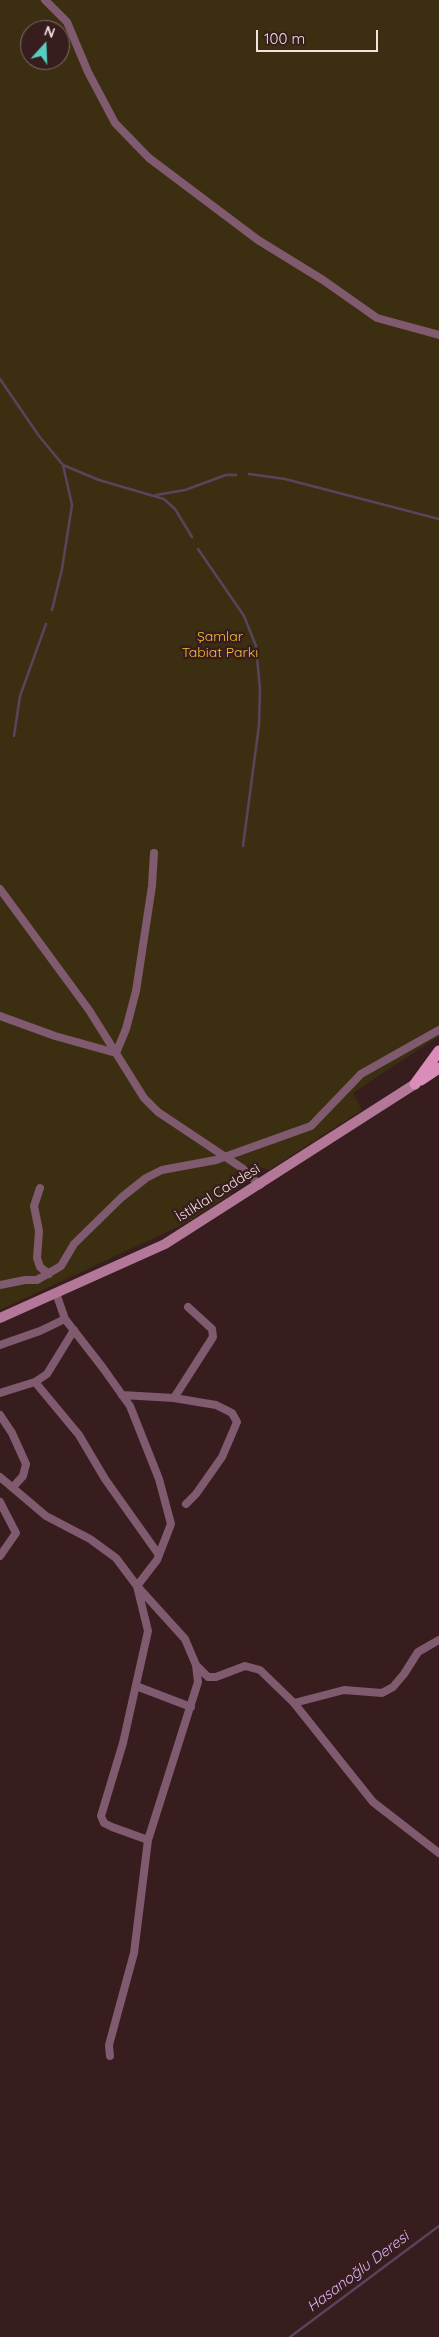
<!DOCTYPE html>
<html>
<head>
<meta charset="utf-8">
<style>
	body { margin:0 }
	#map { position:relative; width:439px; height:2337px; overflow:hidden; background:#371d1e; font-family:Quicksand,sans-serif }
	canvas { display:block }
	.north { position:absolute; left:20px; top:20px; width:50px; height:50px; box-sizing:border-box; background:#371d1e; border:1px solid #836c6c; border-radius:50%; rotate:20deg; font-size:14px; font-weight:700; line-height:20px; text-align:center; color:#f4e2e1 }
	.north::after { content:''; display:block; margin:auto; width:18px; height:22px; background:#57cec1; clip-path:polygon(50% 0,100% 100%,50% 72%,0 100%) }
	.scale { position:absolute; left:256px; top:30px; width:122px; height:22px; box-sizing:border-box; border:2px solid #f4e2e1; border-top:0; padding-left:6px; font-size:15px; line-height:18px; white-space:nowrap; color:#f4e2e1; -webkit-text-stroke:4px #371d1e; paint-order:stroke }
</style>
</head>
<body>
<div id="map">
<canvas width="439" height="2337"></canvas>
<div class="north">N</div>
<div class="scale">100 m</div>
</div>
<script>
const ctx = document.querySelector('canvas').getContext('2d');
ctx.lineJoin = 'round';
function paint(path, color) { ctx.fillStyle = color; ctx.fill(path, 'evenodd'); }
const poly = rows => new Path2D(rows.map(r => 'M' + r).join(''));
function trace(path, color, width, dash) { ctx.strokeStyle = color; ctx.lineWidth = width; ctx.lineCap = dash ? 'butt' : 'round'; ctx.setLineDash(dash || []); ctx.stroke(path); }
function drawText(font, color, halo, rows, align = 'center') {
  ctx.font = font + ' Quicksand,sans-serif'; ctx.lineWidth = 5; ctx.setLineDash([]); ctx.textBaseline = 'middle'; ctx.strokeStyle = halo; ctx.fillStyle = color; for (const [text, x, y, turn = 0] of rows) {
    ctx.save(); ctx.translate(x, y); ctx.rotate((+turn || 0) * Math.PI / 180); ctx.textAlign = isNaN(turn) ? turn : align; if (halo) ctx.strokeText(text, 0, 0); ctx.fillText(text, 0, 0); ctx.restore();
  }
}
paint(poly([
	[0,0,439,0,439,1036,353,1093,362,1110,269,1170,251,1164,235,1173,231,1194,186,1223,0,1310],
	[30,30,60,30,60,60,30,60]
]), '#3c2f11');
trace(poly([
	[0,379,39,436,63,465,99,480,164,499,175,509,192,537],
	[249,474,285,479,439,519],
	[156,495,185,490,226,475,236,475],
	[198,549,244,616,256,646,260,689,259,725,243,846],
	[52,610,62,569,72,505,63,465],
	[14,736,20,696,46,624],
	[290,2337,439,2226]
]), '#5a445d', 2.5);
trace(poly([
	[45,0,67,22,88,72,115,123,149,158,258,240,323,280,377,318,439,335],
	[0,889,89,1010,144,1098,158,1112,242,1168,260,1185],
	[0,1016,55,1036,116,1053,126,1029,136,991,152,886,154,853],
	[40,1188,34,1206,39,1231,37,1258,40,1267,49,1274],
	[0,1285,25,1280,37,1280,61,1266,74,1244,122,1197,146,1178,162,1170,216,1160,311,1126,361,1074,439,1030],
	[56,1293,65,1319,103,1368,130,1406,159,1479,171,1524,157,1560,137,1586,148,1631,123,1743,101,1816,104,1823,112,1827,148,1840],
	[0,1345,40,1331,65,1319],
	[35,1382,79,1435,105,1479,159,1555],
	[0,1393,35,1382,47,1374,74,1330],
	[122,1395,174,1398,213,1337,212,1329,188,1307],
	[174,1398,216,1405,232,1413,237,1422,222,1457,196,1494,186,1504],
	[0,1415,12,1433,26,1464,23,1476,13,1487],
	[0,1477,46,1516,90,1539,116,1558,137,1586,185,1639,196,1665,198,1682,148,1840,134,1953,109,2045,110,2056],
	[0,1502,16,1533,0,1556],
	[196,1665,208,1677,216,1677,245,1666,260,1670,294,1703,373,1802,439,1853],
	[136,1686,191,1707],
	[294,1703,344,1690,382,1693,393,1687,404,1674,418,1652,439,1640]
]), '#805a6e', 8);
trace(poly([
	[0,1318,165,1244,415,1084]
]), '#b37798', 10);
trace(poly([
	[421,1080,439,1068],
	[415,1084,439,1051]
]), '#da8db8', 11);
drawText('14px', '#f6bf33', '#371d1e', [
	["Şamlar",220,637],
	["Tabiat Parkı",220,653]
]);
drawText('14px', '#f4e2e1', '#371d1e', [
	["İstiklal Caddesi",218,1193,-32]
]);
drawText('italic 15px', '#dab4f1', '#371d1e', [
	["Hasanoğlu Deresi",358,2272,-37]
]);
</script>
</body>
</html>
